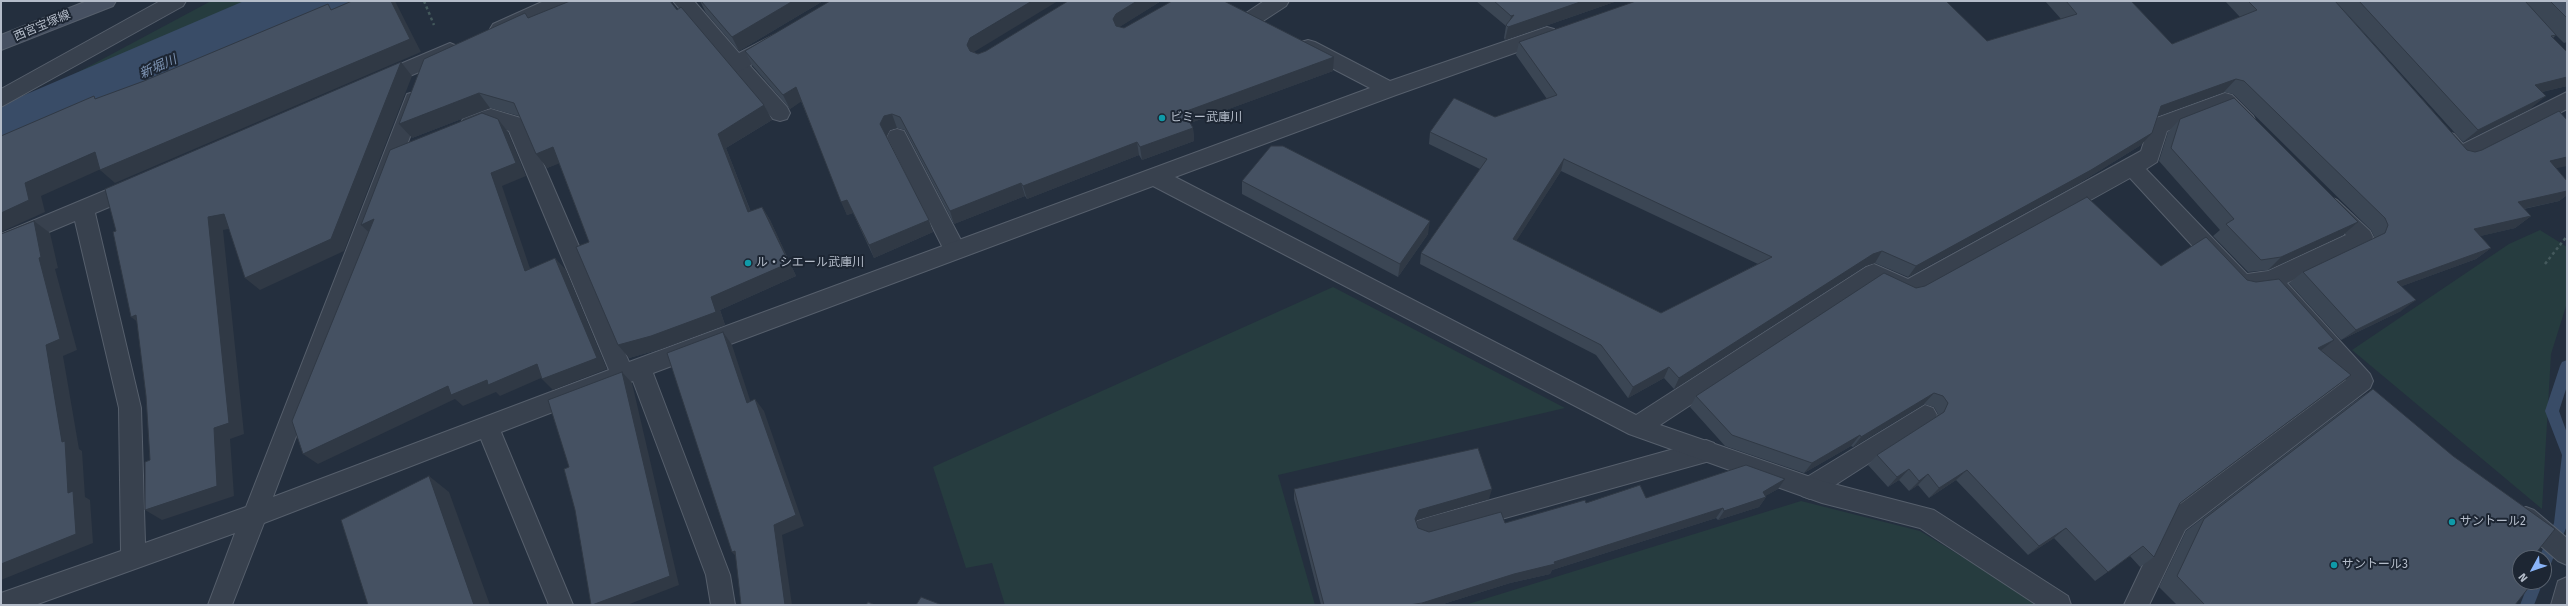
<!DOCTYPE html>
<html>
<head>
<meta charset="utf-8">
<style>
	body { margin:0 }
	#map { position:relative; width:2568px; height:606px; overflow:hidden; background:#242f3e; font-family:"Fira Sans",sans-serif }
	canvas { display:block }
	.frame { position:absolute; inset:0; border:2px solid #b4bcc9; pointer-events:none }
	.north { position:absolute; left:2512px; top:550px; width:40px; height:40px; box-sizing:border-box; background:#1d2633; border:1px solid #59626f; border-radius:50%; rotate:230deg; font-size:11px; font-weight:700; line-height:16px; text-align:center; color:#b4bcc9 }
	.north::after { content:''; display:block; margin:auto; width:14px; height:18px; background:#8ab4f8; clip-path:polygon(50% 0,100% 100%,50% 72%,0 100%) }
</style>
</head>
<body>
<div id="map">
<canvas width="2568" height="606"></canvas>
<div class="frame"></div>
<div class="north">N</div>
</div>
<script>
const ctx = document.querySelector('canvas').getContext('2d');
ctx.lineJoin = 'round';
function paint(path, color) { ctx.fillStyle = color; ctx.fill(path, 'evenodd'); }
const poly = rows => new Path2D(rows.map(r => 'M' + r).join(''));
function trace(path, color, width, dash) { ctx.strokeStyle = color; ctx.lineWidth = width; ctx.lineCap = dash ? 'butt' : 'round'; ctx.setLineDash(dash || []); ctx.stroke(path); }
function drawText(font, color, halo, rows, align = 'center') {
  ctx.font = font + ' "Fira Sans","Noto Sans JP",sans-serif'; ctx.lineWidth = 4; ctx.setLineDash([]); ctx.textBaseline = 'middle'; ctx.strokeStyle = halo; ctx.fillStyle = color; for (const [text, x, y, turn = 0] of rows) {
    ctx.save(); ctx.translate(x, y); ctx.rotate((+turn || 0) * Math.PI / 180); ctx.textAlign = isNaN(turn) ? turn : align; if (halo) ctx.strokeText(text, 0, 0); ctx.fillText(text, 0, 0); ctx.restore();
  }
}
paint(poly([
	[211,1,303,1,19,120,13,107],
	[2540,230,2567,247,2567,303,2551,354,2542,509,2352,350,2509,244],
	[1333,287,1565,408,1278,475,1315,605,1005,605,992,563,966,568,933,467],
	[1801,501,1920,531,2041,605,1465,605]
]), '#263c3f');
paint(poly([
	[2567,360,2567,386,2559,411,2567,433,2567,526,2549,568,2544,570,2544,558,2539,558,2554,523,2562,455,2545,411,2560,366,2562,362,2567,360],
	[2529,582,2543,582,2534,605,2520,605,2529,582]
]), '#394c67');
paint(poly([
	[244,1,351,1,341,19,279,44,27,158,1,166,1,105,244,1]
]), '#394c67');
const service = poly([
	[737,56,744,59,787,107,790,113,787,119,780,121,773,119,730,69,727,64,730,59,737,56],
	[897,129,904,131,963,244,966,250,963,256,955,259,947,256,887,137,890,131,897,129],
	[1925,405,1933,408,1937,415,1933,422,1818,496,1810,499,1802,496,1798,488,1802,480,1925,405],
	[1706,440,1714,443,1718,451,1714,459,1706,462,1426,540,1417,537,1414,529,1417,521,1426,518,1706,440],
	[2526,507,2534,510,2567,538,2567,565,2558,561,2518,526,2514,518,2518,510,2526,507]
]);
const minor = poly([
	[160,1,186,1,183,6,1,107,1,89,160,1],
	[544,1,572,1,569,6,507,34,500,36,493,34,490,29,493,24,544,1],
	[673,1,694,1,739,53,774,35,781,37,784,42,781,47,744,69,737,72,730,69,673,1],
	[1264,1,1289,1,1286,6,1260,23,1253,25,1246,23,1243,18,1246,13,1264,1],
	[1547,27,1554,29,1557,34,1554,39,1396,95,1175,177,1636,415,1866,267,1874,264,1908,279,2141,151,2151,120,2225,93,2232,95,2253,116,2256,122,2253,128,2246,130,2239,128,2222,110,2167,131,2157,162,2146,169,2247,274,2268,271,2346,235,2323,212,2319,206,2323,200,2330,197,2337,200,2370,231,2373,237,2370,243,2287,283,2370,374,2373,381,2370,388,2185,530,2149,605,2124,605,2167,514,2346,380,2266,290,2242,293,2234,291,2130,178,1916,297,1908,299,1875,284,1660,425,1822,481,1934,510,2068,596,2071,605,2037,605,1920,528,1822,503,1629,434,1153,186,653,373,730,575,735,605,711,605,706,575,633,381,501,432,573,605,549,605,481,439,264,523,232,605,208,605,235,533,35,605,1,605,1,593,121,551,119,408,75,221,1,252,1,234,128,181,135,178,142,181,145,187,142,193,95,213,141,408,145,543,246,507,407,94,414,92,421,94,424,100,273,497,609,370,509,131,492,125,470,133,463,131,460,125,463,119,484,111,491,109,524,119,629,362,1370,88,1301,52,1298,47,1301,42,1308,40,1315,42,1390,81,1547,27],
	[450,43,457,46,460,51,457,56,379,89,372,86,369,81,372,76,450,43],
	[2567,92,2567,109,2467,161,2460,163,2453,161,2437,140,2440,134,2447,132,2454,134,2463,144,2567,92],
	[2567,577,2567,605,2551,605,2558,581,2567,577]
]);
const secondary = poly([
	[87,1,116,1,113,6,1,50,1,35,87,1]
]);
trace(service, '#565f6c', 2);
trace(minor, '#565f6c', 2);
trace(secondary, '#565f6c', 2);
trace(poly([
	[424,1,434,25],
	[2545,264,2567,236]
]), '#44595c', 2.5, [3, 3]);
paint(service, '#38414e');
paint(minor, '#38414e');
paint(secondary, '#465061');
paint(poly([
	[700,1,823,1,739,51,706,13],
	[1068,1,1161,1,1119,27,1333,71,1190,123,1193,128,1194,141,1142,160,1139,155,1027,199,1025,196,954,224,905,130,897,128,890,130,886,136,933,232,874,258,853,213,847,215,801,101,790,109,752,65,745,51,974,52,978,54,986,51],
	[1476,1,1617,1,1505,40,1504,38,1506,26],
	[2045,1,2131,1,2172,44,2240,17,2225,1,2567,1,2567,42,2564,43,2555,34,2556,35,2553,38,2567,52,2567,86,2542,92,2530,109,2463,142,2342,8,2467,150,2556,168,2567,181,2567,195,2559,201,2524,209,2531,216,2515,228,2480,236,2491,248,2476,259,2402,286,2401,311,2341,340,2289,283,2303,272,2374,238,2374,236,2371,230,2233,94,2224,92,2158,116,2141,145,2081,182,1908,277,1875,263,1865,266,1674,389,1664,378,1628,398,1596,355,1420,264,1421,253,1480,169,1429,144,1430,132,1495,117,1547,99,1516,55,1519,42,1987,41,2061,19],
	[1561,171,1758,264,1661,313,1516,241],
	[677,10,764,105,772,120,726,148,751,212,762,207,770,220,796,276,720,310,725,325,661,349,629,358,589,242,559,163,547,168,519,116,490,108,412,138,528,18],
	[2180,119,2343,235,2268,270,2248,272,2213,236,2220,230,2159,161,2168,132],
	[1242,181,1428,234,1398,277,1242,194],
	[2161,266,2247,280,2334,340,2321,350,2180,503,2154,557,2140,567,2130,556,2095,581,2054,538,2028,555,1956,480,1929,498,1918,485,1909,491,1899,480,1888,487,1868,465,1877,455,1937,416,1938,414,1934,407,1924,404,1853,447,1851,446,1804,473,1725,446,1690,407,1696,396,1916,288],
	[2373,389,2536,553,2515,605,2177,605,2159,587,2186,531,2354,402],
	[1294,489,1489,499,1417,520,1416,522,1418,528,1429,532,1505,523,1586,503,1778,489,1765,496,1766,497,1759,507,1718,520,1716,518,1552,570,1550,574,1510,583,1440,605,1321,605,1294,499]
]), '#3b4654');
paint(poly([
	[391,1,395,1,421,52,115,183,100,170],
	[793,1,823,1,739,51,732,37],
	[1032,1,1058,1,974,52,971,59,967,45,970,38],
	[1137,1,1161,1,1118,28,1115,33,1113,19,1116,14],
	[1583,1,1617,1,1505,40,1508,27,1509,26,1511,16],
	[1334,57,1333,71,1185,125,1184,112],
	[401,62,412,76,344,251,260,290,245,278],
	[2567,77,2567,86,2520,97,2535,85],
	[2236,79,2224,92,2150,119,2161,106],
	[796,87,802,101,790,109,783,95],
	[479,93,490,108,412,138,399,124],
	[2546,96,2530,109,2463,142,2478,130],
	[764,105,772,120,726,148,756,226,748,212,718,134],
	[892,114,897,128,890,130,886,138,880,124,884,116],
	[498,119,508,132,526,176,502,186,535,283,525,271,491,173],
	[1193,128,1194,141,1142,160,1140,147],
	[2152,133,2141,145,2081,182,1908,277,1916,266],
	[1137,142,1139,155,1027,199,1023,186],
	[553,147,563,162,547,168,536,154],
	[95,152,110,165,41,196,45,212,1,232,1,213,25,183],
	[2567,157,2567,166,2534,173,2550,161],
	[1564,159,1561,171,1510,251,1513,239],
	[1021,183,1025,196,954,224,950,211],
	[2567,191,2567,195,2559,201,2503,213,2518,202],
	[847,200,853,213,847,215,841,202],
	[762,207,770,220,796,276,720,310,725,325,661,349,629,358,618,345,711,297],
	[224,214,239,227,223,230,244,434,230,439,234,496,162,520,145,510,208,217],
	[2531,216,2515,228,2459,241,2474,229],
	[374,219,374,237,361,225],
	[929,220,933,232,874,258,869,245],
	[34,221,50,233,58,268,55,269,77,350,63,356,79,449,82,451,85,497,90,500,93,543,1,580,1,564,68,493,62,442,46,345,39,258],
	[1430,221,1428,234,1398,277,1400,264],
	[2358,222,2343,235,2268,270,2281,257],
	[2491,248,2476,259,2383,293,2397,282],
	[1882,251,1875,263,1865,266,1674,389,1679,378,1873,254],
	[555,258,566,270,607,369,553,390,542,379],
	[2416,300,2401,311,2341,340,2356,330],
	[136,315,147,329,131,317],
	[723,332,732,345,755,415,747,403],
	[2334,340,2319,352,2318,348],
	[537,364,548,375,500,396,496,392,463,406,455,399,318,464,303,454,448,386,487,380],
	[1669,367,1664,378,1628,398,1633,387],
	[622,372,632,383,679,585,627,605,592,605],
	[1934,393,1924,404,1853,447,1861,437],
	[755,399,764,411,804,526,782,535,792,605,785,605],
	[1860,435,1851,446,1804,473,1812,463],
	[1909,469,1899,480,1888,487,1897,477],
	[1967,470,1956,480,1929,498,1939,488],
	[1928,474,1918,485,1909,491,1919,481],
	[429,476,449,492,490,605,474,605],
	[1785,479,1778,489,1760,499,1766,497,1759,507,1718,520,1724,511,1763,492],
	[1492,489,1489,499,1417,520,1413,528,1415,519,1419,510],
	[1723,508,1716,518,1552,570,1550,574,1510,583,1440,605,1421,605,1422,603,1514,574,1554,562],
	[2066,528,2054,538,2028,555,2039,546],
	[735,551,741,562,732,552]
]), '#303945');
const building = poly([
	[352,1,391,1,410,39,100,170,95,152,25,183,29,200,1,213,1,136,94,96,95,99,144,81,328,4,331,10,352,1],
	[570,1,670,1,677,10,681,7,764,105,718,134,748,212,762,207,789,263,711,297,716,312,651,336,618,345,576,247,589,242,553,147,536,154,514,103,479,93,399,124,424,59,525,13,528,18,570,1],
	[701,1,793,1,732,37,701,1],
	[830,1,1032,1,970,38,967,45,970,51,978,54,986,51,1068,1,1137,1,1116,14,1113,19,1116,26,1124,28,1172,1,1224,1,1334,57,1184,112,1193,128,1140,147,1137,142,1023,186,1021,183,950,211,900,117,892,114,884,116,880,124,929,220,869,245,847,200,841,202,796,87,783,95,745,51,830,1],
	[1494,1,1583,1,1508,27,1506,25,1514,15,1511,16,1494,1],
	[1636,1,1946,1,1987,41,2077,14,2066,1,2131,1,2172,44,2257,10,2248,1,2335,1,2467,150,2475,152,2482,150,2559,111,2567,120,2567,157,2550,161,2567,181,2567,191,2518,202,2531,216,2474,229,2491,248,2397,282,2416,300,2356,330,2303,272,2385,233,2388,225,2385,218,2244,81,2236,79,2161,106,2152,133,2091,170,1916,266,1882,251,1873,254,1679,378,1669,367,1633,387,1601,345,1421,253,1487,159,1430,132,1454,98,1495,117,1557,95,1519,42,1636,1],
	[1564,159,1772,257,1661,313,1513,239,1564,159],
	[2359,1,2525,1,2556,35,2551,36,2567,52,2567,77,2535,85,2546,96,2478,130,2359,1],
	[2550,1,2567,1,2567,18,2550,1],
	[401,62,331,239,245,278,224,214,208,217,229,423,214,428,217,486,145,510,145,462,150,460,146,396,136,315,131,317,113,232,116,231,105,189,401,62],
	[2234,98,2358,222,2281,257,2261,260,2226,224,2234,219,2171,148,2180,119,2234,98],
	[482,113,498,119,516,163,491,173,525,271,555,258,597,358,542,379,537,364,488,385,487,380,451,395,448,386,303,454,292,421,374,219,361,225,390,150,482,113],
	[1271,146,1283,146,1430,221,1400,264,1242,181,1271,146],
	[2087,197,2161,266,2206,237,2247,280,2256,282,2279,279,2334,340,2318,348,2351,375,2180,503,2154,557,2143,546,2108,572,2066,528,2039,546,1967,470,1939,488,1928,474,1919,481,1909,469,1897,477,1877,455,1944,412,1948,403,1943,396,1934,393,1861,437,1860,435,1812,463,1732,435,1696,396,1884,273,1916,288,1925,286,2087,197],
	[34,221,41,257,39,258,60,339,46,345,62,442,65,441,68,493,73,491,76,534,1,564,1,234,34,221],
	[723,332,747,403,755,399,796,515,774,525,785,605,741,605,735,551,732,552,667,353,723,332],
	[622,372,670,576,592,605,591,605,575,510,564,469,569,467,548,400,622,372],
	[2373,389,2453,456,2555,529,2536,553,2543,558,2520,558,2520,582,2533,582,2515,605,2205,605,2177,576,2204,519,2373,389],
	[1478,448,1492,489,1419,510,1415,519,1418,528,1429,532,1501,512,1505,523,1585,500,1586,503,1640,485,1646,498,1746,465,1785,479,1763,492,1766,497,1724,511,1723,508,1554,562,1555,564,1514,574,1422,603,1409,605,1324,605,1294,489,1478,448],
	[429,476,474,605,368,605,341,520,429,476],
	[2544,559,2548,562,2544,567,2544,559],
	[921,597,942,605,916,605,921,597],
	[868,602,875,605,866,605,868,602]
]);
paint(building, '#455162');
trace(building, '#303945', 1);
for (const [x, y, r, color] of [
	[1162,118,4,"#0f9aa8"],
	[748,263,4,"#0f9aa8"],
	[2452,522,4,"#0f9aa8"],
	[2334,565,4,"#0f9aa8"]
]) { const dot = new Path2D(); dot.arc(x, y, r, 0, 2 * Math.PI); ctx.fillStyle = color; ctx.fill(dot); trace(dot, '#1d2633', 1.5); }
drawText('12px', '#b4bcc9', '#1d2633', [
	["西宮宝塚線",42,26,-23]
]);
drawText('12px', '#b4bcc9', '#1d2633', [
	["ビミー武庫川",1170,118],
	["ル・シエール武庫川",756,263],
	["サントール2",2460,522],
	["サントール3",2342,565]
], 'left');
drawText('italic 13px', '#7c92b1', '#1d2633', [
	["新堀川",158,67,-24]
]);
</script>
</body>
</html>
